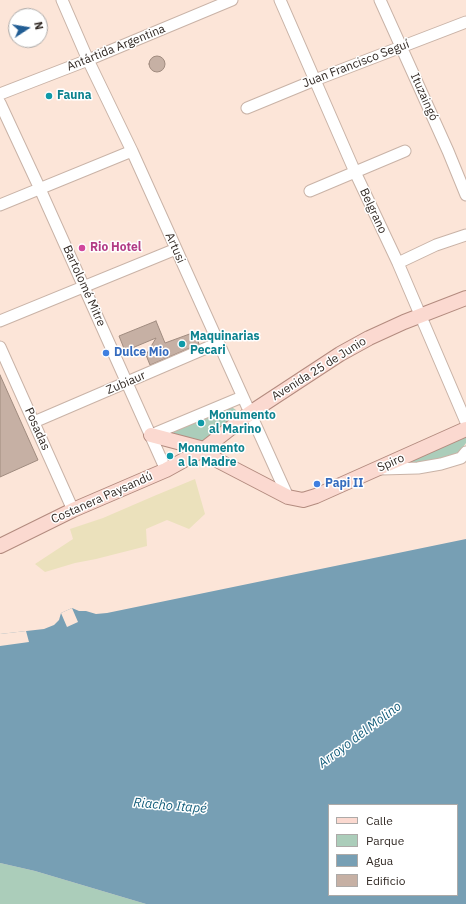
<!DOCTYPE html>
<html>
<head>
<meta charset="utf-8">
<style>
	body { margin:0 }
	#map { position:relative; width:466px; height:904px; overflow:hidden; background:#fce5d8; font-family:"IBM Plex Sans",sans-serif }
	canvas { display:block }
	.legend { position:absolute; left:328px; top:804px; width:130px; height:92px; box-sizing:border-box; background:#fff; border:1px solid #adaaa8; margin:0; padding:5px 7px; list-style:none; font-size:12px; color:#322a25 }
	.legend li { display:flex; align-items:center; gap:8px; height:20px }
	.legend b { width:20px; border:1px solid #adaaa8 }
	.north { position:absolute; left:8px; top:8px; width:40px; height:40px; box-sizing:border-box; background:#fff; border:1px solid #adaaa8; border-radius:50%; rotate:78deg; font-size:11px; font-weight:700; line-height:16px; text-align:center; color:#322a25 }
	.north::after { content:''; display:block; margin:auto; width:14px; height:18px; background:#215d94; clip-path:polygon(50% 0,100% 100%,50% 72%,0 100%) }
</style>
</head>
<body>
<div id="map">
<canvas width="466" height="904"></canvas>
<ul class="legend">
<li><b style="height:5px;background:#fbd9d0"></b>Calle</li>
<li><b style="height:11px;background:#abcdba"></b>Parque</li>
<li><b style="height:11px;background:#779fb4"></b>Agua</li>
<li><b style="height:11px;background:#c6b0a4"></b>Edificio</li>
</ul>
<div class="north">N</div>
</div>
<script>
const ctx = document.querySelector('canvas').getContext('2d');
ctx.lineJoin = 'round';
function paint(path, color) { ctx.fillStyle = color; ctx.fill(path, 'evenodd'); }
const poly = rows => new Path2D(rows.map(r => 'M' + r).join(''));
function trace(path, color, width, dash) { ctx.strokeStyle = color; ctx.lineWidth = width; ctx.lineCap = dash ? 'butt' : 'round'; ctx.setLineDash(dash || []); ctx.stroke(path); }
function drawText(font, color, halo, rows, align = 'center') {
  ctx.font = font + ' "IBM Plex Sans",sans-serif'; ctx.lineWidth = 3; ctx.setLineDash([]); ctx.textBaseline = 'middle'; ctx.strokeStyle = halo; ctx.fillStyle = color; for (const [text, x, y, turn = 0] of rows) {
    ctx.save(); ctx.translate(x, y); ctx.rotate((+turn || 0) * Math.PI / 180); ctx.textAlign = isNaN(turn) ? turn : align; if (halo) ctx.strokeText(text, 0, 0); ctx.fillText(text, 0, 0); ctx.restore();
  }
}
paint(poly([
	[230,406,236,410,235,417,207,440,193,442,170,431],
	[464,436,466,437,466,443,458,454,435,464,403,465],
	[0,863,35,871,146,904,0,904]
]), '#abcdba');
paint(poly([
	[195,479,205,514,189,529,167,520,146,529,147,546,96,559,75,563,45,572,35,564,73,539,70,529,103,518,154,496]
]), '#ebe1bc');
paint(poly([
	[466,539,466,904,146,904,35,871,0,863,0,634,44,629,54,625,59,620,61,613,72,608,79,611,86,611,96,614,107,613],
	[329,805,457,805,457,895,329,895]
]), '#779fb4');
paint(poly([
	[72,608,78,622,67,627,61,613],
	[26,631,29,642,0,646,0,634]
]), '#fce5d8');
const building = poly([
	'149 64a8 8 0 1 1 16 0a8 8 0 1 1-16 0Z',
	[156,321,165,343,195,332,199,344,150,365,146,355,156,338,125,351,119,336,156,321],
	[0,375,38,460,0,477,0,375]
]);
paint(building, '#c6b0a4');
trace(building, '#a08b7f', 1);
const minor = poly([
	[62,0,88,60,132,151,288,497],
	[280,0,355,172,398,263,466,422],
	[380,0,448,151,466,195],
	[0,94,88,60,232,0],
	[0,103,40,189,166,470],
	[247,108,315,80,466,22],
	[310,191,405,151],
	[0,205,132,151],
	[398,263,436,245,466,235],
	[0,321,176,249],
	[0,347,73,510],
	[34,422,218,343],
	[151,435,242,397],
	[381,469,418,468,441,464,461,458,466,452]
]);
const major = poly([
	[151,435,204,449,213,458,288,497,303,500,316,496,466,429],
	[0,546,73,510,166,470,204,449,250,413,340,354,369,338,404,322,466,298]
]);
trace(minor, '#c9b3a7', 13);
trace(major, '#b38b7f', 16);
trace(minor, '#fff', 11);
trace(major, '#fbd9d0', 14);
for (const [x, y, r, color] of [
	[49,96,4,"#0f9aa8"],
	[82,248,4,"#d1479c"],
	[182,344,4,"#0f9aa8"],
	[106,353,4,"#3f7fe0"],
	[201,423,4,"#0f9aa8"],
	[170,456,4,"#0f9aa8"],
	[317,484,4,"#3f7fe0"]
]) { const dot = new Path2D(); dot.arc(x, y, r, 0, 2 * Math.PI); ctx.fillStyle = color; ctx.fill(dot); trace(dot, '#fff', 1.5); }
drawText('12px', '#322a25', '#fff', [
	["Antártida Argentina",116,48,-22],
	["Juan Francisco Seguí",356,64,-21],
	["Ituzaingó",424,97,66],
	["Belgrano",373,211,65],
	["Artusi",175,248,66],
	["Bartolomé Mitre",84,286,66],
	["Avenida 25 de Junio",319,369,-32],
	["Zubiaur",126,383,-23],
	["Posadas",37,429,66],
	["Spiro",391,463,-24],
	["Costanera Paysandú",102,498,-24]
]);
drawText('bold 12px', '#0d838f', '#fff', [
	["Fauna",57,96],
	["Maquinarias",190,337],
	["Pecari",190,351],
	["Monumento",209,416],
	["al Marino",209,430],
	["Monumento",178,449],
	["a la Madre",178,463]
], 'left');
drawText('bold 12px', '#b23c85', '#fff', [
	["Rio Hotel",90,248]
], 'left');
drawText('bold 12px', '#366cbe', '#fff', [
	["Dulce Mio",114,353],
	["Papi II",325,484]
], 'left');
drawText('italic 13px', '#115c7a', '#fff', [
	["Arroyo del Molino",360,735,-37],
	["Riacho Itapé",170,806,5]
]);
</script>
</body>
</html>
